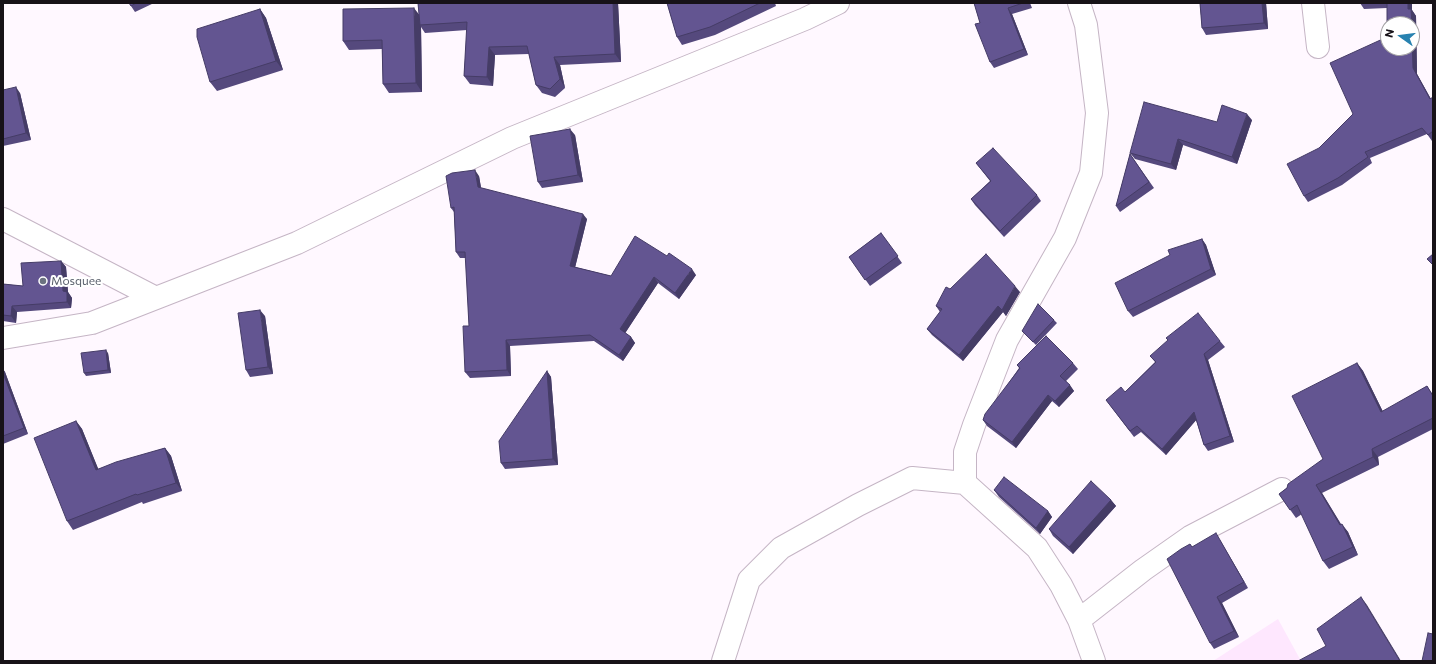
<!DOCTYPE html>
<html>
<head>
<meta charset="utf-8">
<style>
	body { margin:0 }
	#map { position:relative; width:1436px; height:664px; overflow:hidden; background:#fff8ff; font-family:Commissioner,sans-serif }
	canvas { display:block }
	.frame { position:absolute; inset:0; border:4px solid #171218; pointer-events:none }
	.north { position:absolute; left:1380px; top:16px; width:40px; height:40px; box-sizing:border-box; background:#fff; border:1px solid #a2a0a3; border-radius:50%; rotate:284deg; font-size:11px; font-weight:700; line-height:16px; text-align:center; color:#171218 }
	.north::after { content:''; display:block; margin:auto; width:14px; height:18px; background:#2882b0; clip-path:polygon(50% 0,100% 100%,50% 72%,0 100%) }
</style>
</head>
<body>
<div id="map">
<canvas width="1436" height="664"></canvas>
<div class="frame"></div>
<div class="north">N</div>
</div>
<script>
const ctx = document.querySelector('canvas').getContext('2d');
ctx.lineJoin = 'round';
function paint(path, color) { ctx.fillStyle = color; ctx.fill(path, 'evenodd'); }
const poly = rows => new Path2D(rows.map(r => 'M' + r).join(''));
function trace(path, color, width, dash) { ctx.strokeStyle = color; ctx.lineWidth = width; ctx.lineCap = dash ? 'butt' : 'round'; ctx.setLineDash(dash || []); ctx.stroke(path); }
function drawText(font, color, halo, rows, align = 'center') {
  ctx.font = font + ' Commissioner,sans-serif'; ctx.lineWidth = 4; ctx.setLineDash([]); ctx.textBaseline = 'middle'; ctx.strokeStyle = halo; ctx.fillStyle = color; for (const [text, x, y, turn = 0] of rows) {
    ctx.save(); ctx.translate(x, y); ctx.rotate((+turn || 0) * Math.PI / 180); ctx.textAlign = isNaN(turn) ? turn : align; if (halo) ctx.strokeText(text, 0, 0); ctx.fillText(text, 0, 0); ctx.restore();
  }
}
paint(poly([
	[1278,619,1301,661,1213,661]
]), '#fee7fe');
const minor = poly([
	[1079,3,1086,25,1097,113,1091,173,1065,238,1007,340,974,425,965,452,965,483,1037,548,1061,585,1079,620,1094,661],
	[1313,3,1318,47],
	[3,219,154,297],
	[3,338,92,323,297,243,512,138,805,19,838,3],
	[1079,620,1143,570,1190,537,1282,489],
	[723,661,749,580,781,548,858,505,912,478,965,483]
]);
trace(minor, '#c5b5c5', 24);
trace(minor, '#fff', 22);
paint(poly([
	[129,3,154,3,135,12],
	[418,3,618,3,621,62,560,65,565,88,555,97,542,93,536,85,529,54,495,55,493,86,470,84,464,76,467,30,425,33,421,27,422,92,389,93,383,84,382,49,349,50,343,41,419,14],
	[667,3,775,3,776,6,715,35,682,45,677,37],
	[974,3,1030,3,1032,8,1012,14,1028,55,994,68,990,62,980,23],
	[1200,3,1266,3,1268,29,1206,35,1202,28],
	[1360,3,1412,3,1412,10,1416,16,1417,74,1431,99,1433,97,1433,141,1432,141,1427,134,1370,158,1372,163,1342,185,1308,202,1304,196,1319,148,1353,114,1387,37,1387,8,1364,9],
	[260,9,266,18,283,70,217,91,210,82],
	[3,90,20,93,31,140,3,146],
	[1252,120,1237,164,1183,145,1176,170,1135,159,1130,153,1217,122],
	[575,135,583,182,542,188,538,182],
	[1130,154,1154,188,1120,212,1116,206],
	[976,163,1037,195,1041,201,1004,237,975,205,971,199,990,181],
	[479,176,481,188,587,219,575,267,611,276,696,275,679,299,658,283,625,333,631,337,635,343,623,361,594,341,510,346,511,376,470,378,465,372,469,326,466,258,460,258,456,252,454,212,451,208],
	[881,233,902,263,870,286,849,257],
	[1202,239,1206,245,1216,275,1133,317,1128,311],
	[61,261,66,267,68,292,72,298,71,308,17,312,16,323,3,321,3,284,23,286],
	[950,289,1020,292,1006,316,1003,312,963,361,932,335,927,329,940,312,936,306],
	[265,316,273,374,250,377,246,370],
	[1054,320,1057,323,1036,345,1022,331],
	[1220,341,1225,347,1208,360,1234,442,1208,451,1204,445,1196,420,1166,455,1141,432,1134,437,1106,400,1125,392,1155,362,1150,356],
	[108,353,111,373,86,376,84,373],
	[1073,363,1078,369,1066,381,1074,391,1059,407,1052,401,1016,448,987,426,983,420,1019,368,1017,365],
	[1357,363,1363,371,1383,412,1427,386,1433,395,1433,429,1378,457,1379,465,1322,493,1341,524,1348,532,1358,555,1329,569,1323,561,1302,514,1296,518,1279,494,1323,459],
	[3,369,5,372,28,434,3,444],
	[547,371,551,377,558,465,505,469,501,463],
	[76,421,82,429,98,469,165,448,171,456,182,491,143,504,142,502,73,530,67,521],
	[994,490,1048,511,1052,517,1040,534,999,497],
	[1111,500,1116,506,1073,554,1053,536,1049,529],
	[1220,540,1248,588,1222,603,1239,637,1214,649,1210,643,1190,544,1192,547]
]), '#55497d');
paint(poly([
	[613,3,618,3,621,62,615,54],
	[1262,3,1266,3,1268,29,1264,23],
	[1408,3,1412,3,1412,10,1416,16,1417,74,1433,103,1430,99,1413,68],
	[414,8,421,17,420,25,421,27,422,92,416,83],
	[1008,8,1012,14,1028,55,1024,49],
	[260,9,266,18,283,70,276,61],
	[489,47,495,55,493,86,487,77],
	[554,57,560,65,565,88,560,79],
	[16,87,20,93,31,140,26,133],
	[1247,114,1252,120,1237,164,1232,157],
	[570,129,575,135,583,182,578,175],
	[1178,139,1183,145,1176,170,1171,164],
	[475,170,479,176,482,193,478,187],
	[583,214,587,219,574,272,570,266],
	[1202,239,1206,245,1216,275,1211,269],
	[61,261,66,267,68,292,72,298,71,308,67,302,63,291],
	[692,269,696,275,679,299,675,293],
	[654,277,658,283,624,335,620,329],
	[1015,286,1020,292,1006,316,1002,310],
	[12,306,17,312,16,323,11,316],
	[998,306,1003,312,963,361,959,355],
	[260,310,265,316,273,374,268,367],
	[631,337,635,343,623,361,619,355],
	[506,340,510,346,511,376,507,370],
	[106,350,108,353,111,373,108,370],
	[1204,354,1208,360,1234,442,1230,436],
	[1357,363,1363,371,1387,420,1381,412],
	[3,369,5,372,28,434,24,428,3,373],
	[547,371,551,377,558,465,553,459],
	[1070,385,1074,391,1059,407,1055,401],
	[1048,395,1052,401,1016,448,1012,442],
	[1194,412,1198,418,1166,455,1162,449],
	[76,421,82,429,102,478,96,470],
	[165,448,171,456,182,491,176,483],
	[1372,449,1378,457,1379,465,1373,457],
	[1316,485,1322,493,1346,533,1340,525],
	[1111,500,1116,506,1073,554,1069,547],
	[1048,511,1052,517,1040,534,1036,528],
	[1342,524,1348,532,1358,555,1353,547],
	[1216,533,1220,540,1248,588,1244,582],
	[1217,597,1222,603,1239,637,1234,631],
	[1361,597,1367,605,1401,661,1400,661]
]), '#453c66');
const building = poly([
	[129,3,136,3,131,6,129,3],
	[418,3,613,3,615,54,554,57,560,79,550,89,536,85,527,46,489,47,487,77,464,76,467,22,420,25,418,3],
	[667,3,760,3,710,27,677,37,667,3],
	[974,3,1023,3,1008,8,1024,49,990,62,975,24,980,23,974,3],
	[1200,3,1262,3,1264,23,1202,28,1200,3],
	[1387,3,1408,3,1408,9,1411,9,1412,24,1388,24,1388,48,1412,48,1412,36,1413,68,1430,99,1433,97,1433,131,1428,135,1422,128,1365,152,1368,157,1338,178,1304,196,1287,164,1319,148,1353,114,1330,63,1387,37,1387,3],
	[414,8,416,83,383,84,382,40,343,41,343,9,414,8],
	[260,9,276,61,210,82,197,37,197,29,260,9],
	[16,87,26,133,3,139,3,90,16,87],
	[1144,102,1217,122,1222,105,1247,114,1232,157,1178,139,1171,164,1130,153,1144,102],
	[570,129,578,175,538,182,530,136,570,129],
	[993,148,1037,195,1000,231,971,199,991,181,976,163,993,148],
	[1130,154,1149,182,1116,206,1130,154],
	[475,170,478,187,583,214,570,266,611,276,635,236,667,256,669,253,692,269,675,293,654,277,620,329,631,337,619,355,590,335,506,340,507,370,465,372,463,326,469,326,465,252,456,252,454,207,451,208,446,176,452,173,475,170],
	[881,233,898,256,865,280,849,257,881,233],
	[1202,239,1211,269,1128,311,1115,283,1170,255,1168,250,1202,239],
	[986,254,1015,286,1002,310,998,306,959,355,927,329,942,309,936,306,946,287,950,289,986,254],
	[1433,254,1433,265,1427,259,1433,254],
	[61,261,63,291,67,292,67,302,12,306,11,316,3,315,3,284,23,286,21,263,61,261],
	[1038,304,1054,320,1033,342,1022,331,1038,304],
	[260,310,268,367,246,370,238,313,260,310],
	[1198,313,1220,341,1204,354,1230,436,1204,445,1194,412,1162,449,1137,426,1130,431,1106,400,1121,387,1125,392,1156,362,1150,356,1168,340,1166,338,1198,313],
	[1046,336,1073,363,1060,376,1070,385,1055,401,1048,395,1012,442,983,420,985,414,1020,368,1017,365,1046,336],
	[106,350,108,370,84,373,81,353,106,350],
	[1357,363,1381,412,1427,386,1433,396,1433,418,1372,449,1373,457,1316,485,1340,525,1342,524,1353,547,1323,561,1297,505,1290,510,1279,494,1287,488,1288,484,1323,459,1292,396,1357,363],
	[547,371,553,459,501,463,499,441,547,371],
	[3,373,24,428,3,436,3,373],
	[76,421,96,470,116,462,165,448,176,483,137,495,136,494,67,521,34,438,76,421],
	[1004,477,1048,511,1036,528,994,490,1004,477],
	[1091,481,1111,500,1069,547,1049,529,1091,481],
	[1216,533,1244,582,1217,597,1234,631,1210,643,1167,559,1181,549,1190,544,1192,547,1216,533],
	[1361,597,1400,661,1298,661,1326,646,1317,629,1361,597],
	[1428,633,1433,634,1433,661,1422,661,1428,633]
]);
paint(building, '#635591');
trace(building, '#453c66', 1);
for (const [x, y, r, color] of [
	[43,281,4,"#6b7280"]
]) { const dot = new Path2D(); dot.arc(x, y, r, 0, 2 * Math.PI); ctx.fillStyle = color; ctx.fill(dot); trace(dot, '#fff', 1.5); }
drawText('12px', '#5b616d', '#fff', [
	["Mosquee",51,281]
], 'left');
</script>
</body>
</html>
